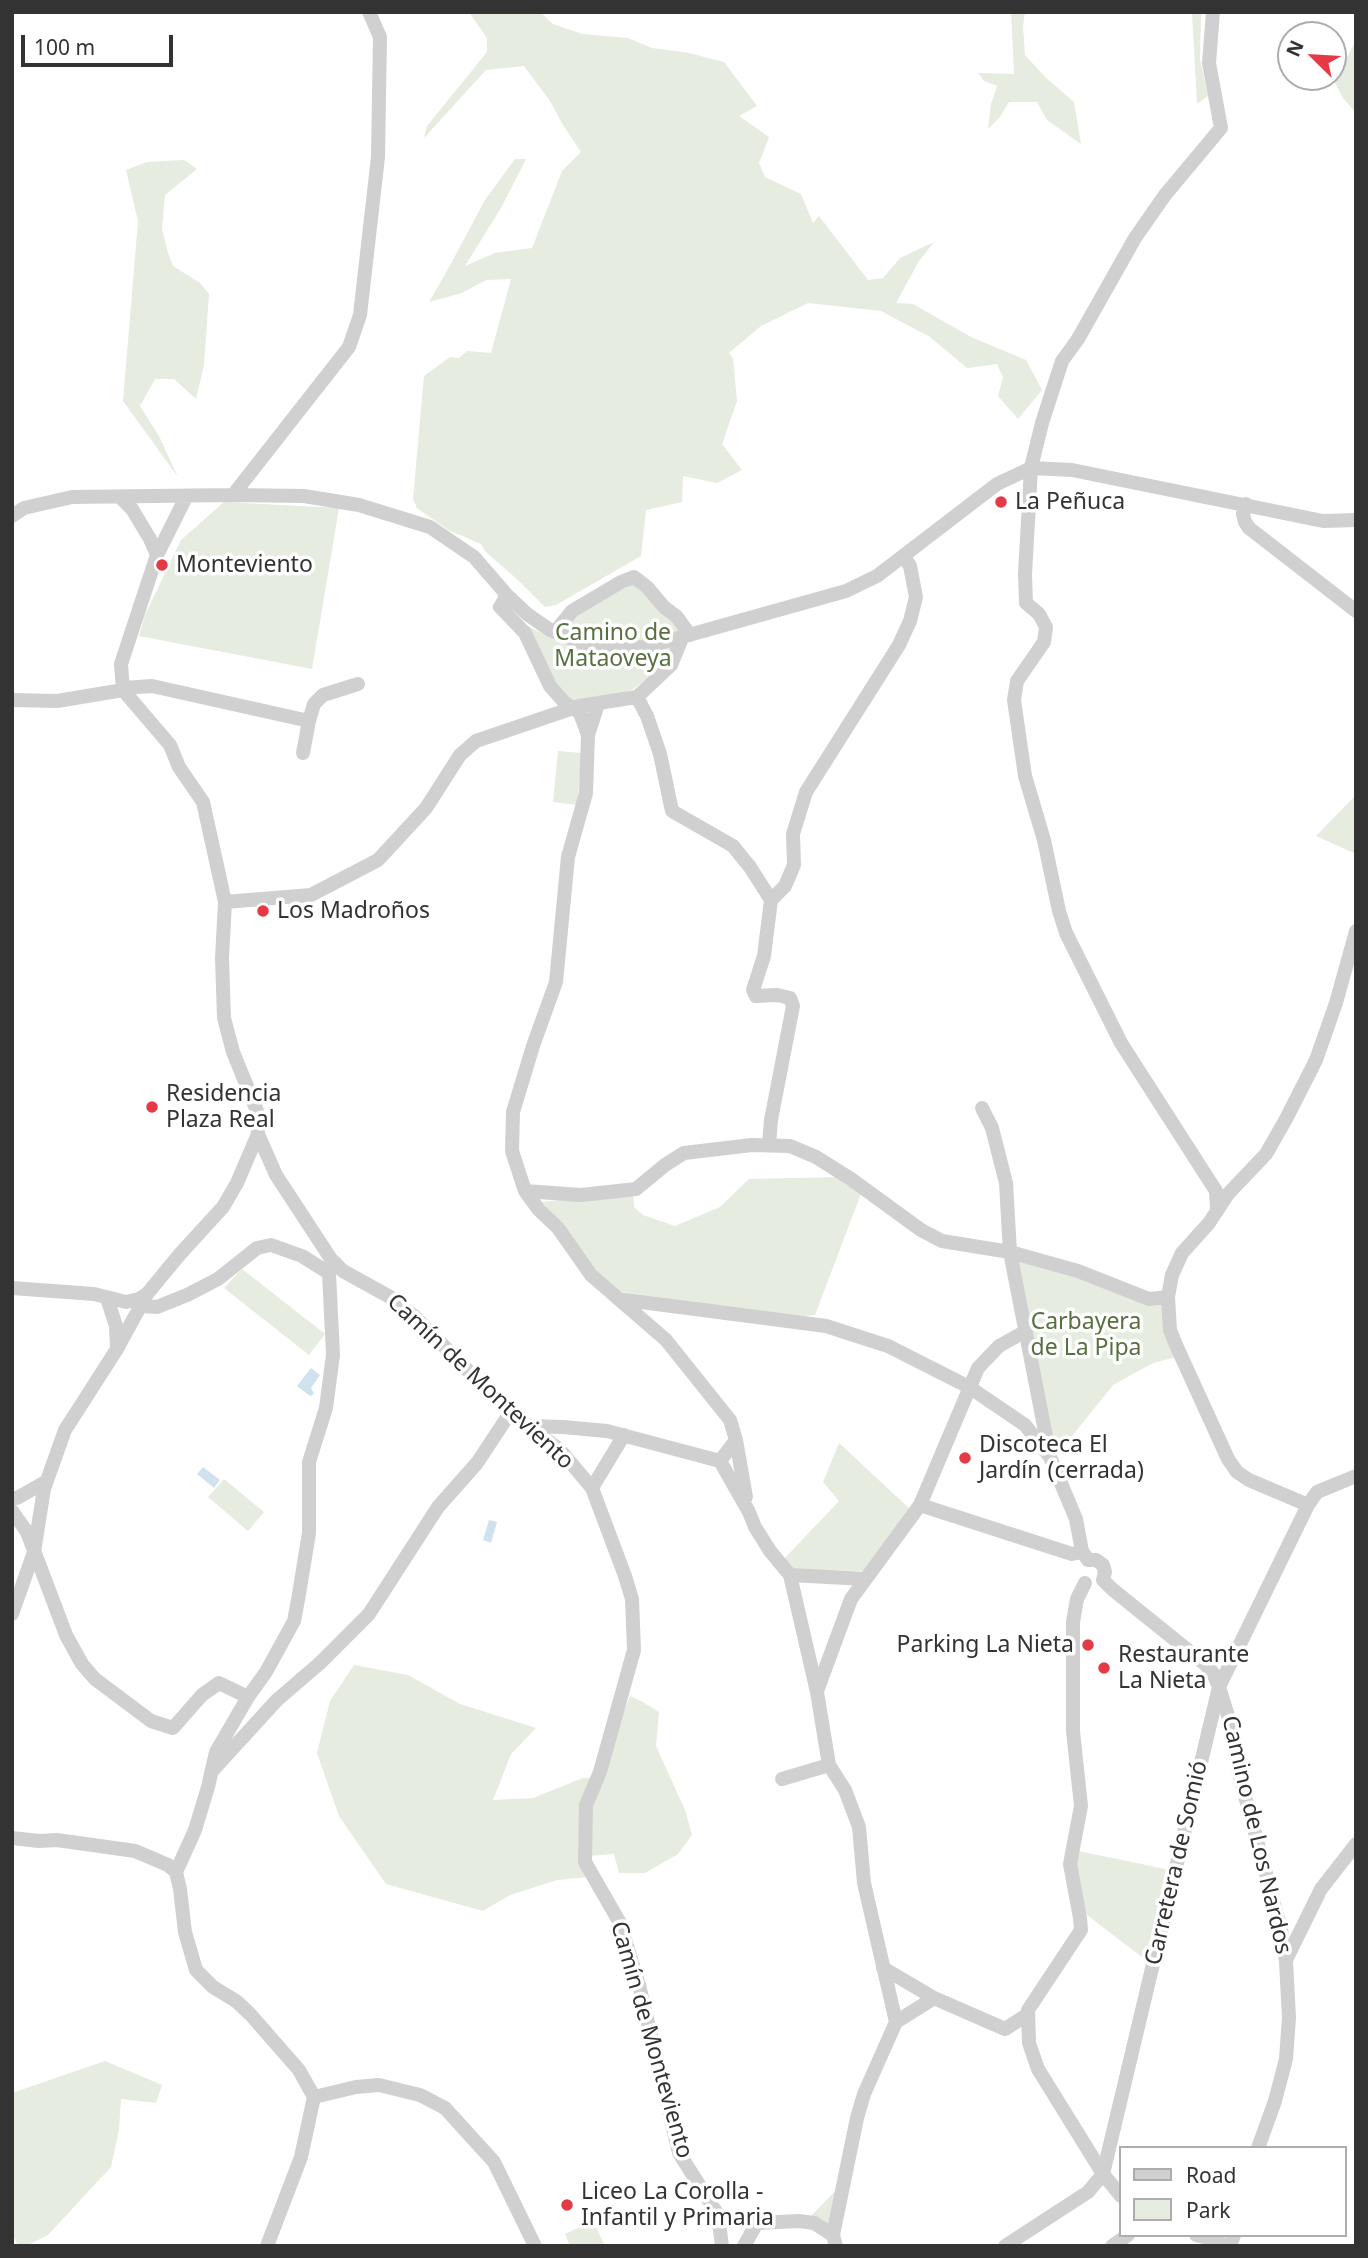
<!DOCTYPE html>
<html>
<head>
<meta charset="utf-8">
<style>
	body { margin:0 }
	#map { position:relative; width:1368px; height:2258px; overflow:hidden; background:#fff; font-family:"Noto Sans",sans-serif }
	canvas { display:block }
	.frame { position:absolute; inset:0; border:14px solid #333; pointer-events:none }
	.legend { position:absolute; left:1119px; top:2146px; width:228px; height:91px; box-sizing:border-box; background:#fff; border:2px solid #adadad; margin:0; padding:9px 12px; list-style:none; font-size:21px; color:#333 }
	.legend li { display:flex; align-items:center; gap:14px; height:35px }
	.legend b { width:35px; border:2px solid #adadad }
	.north { position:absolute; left:1277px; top:21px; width:70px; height:70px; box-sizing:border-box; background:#fff; border:2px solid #adadad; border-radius:50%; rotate:294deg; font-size:19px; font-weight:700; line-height:28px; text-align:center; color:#333 }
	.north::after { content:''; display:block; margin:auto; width:24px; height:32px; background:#e63946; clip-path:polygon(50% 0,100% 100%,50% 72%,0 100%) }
	.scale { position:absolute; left:21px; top:35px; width:152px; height:32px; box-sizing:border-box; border:4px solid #333; border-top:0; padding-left:9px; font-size:21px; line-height:24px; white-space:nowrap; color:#333; -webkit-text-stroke:5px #fff; paint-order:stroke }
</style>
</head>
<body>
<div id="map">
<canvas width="1368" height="2258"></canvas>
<div class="frame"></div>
<ul class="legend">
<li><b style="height:9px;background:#d0d0d0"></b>Road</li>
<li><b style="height:19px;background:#e6ecdf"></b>Park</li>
</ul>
<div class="north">N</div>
<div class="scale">100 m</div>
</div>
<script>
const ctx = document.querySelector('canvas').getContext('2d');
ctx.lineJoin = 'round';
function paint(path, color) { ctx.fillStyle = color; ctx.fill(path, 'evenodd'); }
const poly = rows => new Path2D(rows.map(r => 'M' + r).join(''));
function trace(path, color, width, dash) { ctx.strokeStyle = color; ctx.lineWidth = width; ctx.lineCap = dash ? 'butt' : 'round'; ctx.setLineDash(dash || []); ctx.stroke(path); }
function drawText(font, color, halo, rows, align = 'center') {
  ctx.font = font + ' "Noto Sans",sans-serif'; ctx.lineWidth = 7; ctx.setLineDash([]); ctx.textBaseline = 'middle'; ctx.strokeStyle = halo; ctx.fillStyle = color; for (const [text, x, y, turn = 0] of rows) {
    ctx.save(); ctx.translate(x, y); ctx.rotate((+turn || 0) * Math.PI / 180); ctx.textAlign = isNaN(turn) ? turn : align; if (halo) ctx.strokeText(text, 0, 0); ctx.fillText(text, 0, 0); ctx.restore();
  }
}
paint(poly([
	[469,12,540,12,553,24,582,34,628,38,652,48,689,53,724,62,757,106,739,116,769,137,759,163,765,177,801,194,813,223,819,216,868,280,883,278,900,258,934,242,919,261,896,303,913,304,971,337,1026,360,1042,390,1018,419,998,396,1003,377,997,364,967,368,930,337,881,311,808,303,761,326,729,353,733,358,737,401,722,444,742,470,717,483,683,476,682,502,646,510,641,556,556,605,545,607,519,581,485,551,481,544,448,530,417,508,413,499,424,376,450,357,459,358,467,351,491,353,511,279,486,280,462,293,429,302,448,269,485,200,515,159,526,159,501,208,465,266,495,253,532,248,562,171,581,152,563,125,550,101,524,66,486,70,424,138,427,126,487,52,487,38],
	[1011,12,1025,12,1023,26,1025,55,1045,77,1074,102,1081,144,1047,120,1037,102,1009,102,1000,117,988,129,991,104,997,86,984,81,978,73,1014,74],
	[1192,12,1201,12,1200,59,1208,96,1197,104],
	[1356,41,1356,113,1343,98,1334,81],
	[184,160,197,169,165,195,162,229,168,253,173,266,200,283,209,294,204,365,196,399,174,379,155,379,140,406,159,436,178,477,123,401,138,221,126,170,147,162],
	[224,502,339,508,312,669,139,636,145,615,181,540],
	[633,584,649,594,678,629,671,652,646,679,632,690,599,699,570,701,561,692,525,625,562,643,576,613],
	[558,751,582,753,577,805,553,802],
	[1356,795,1356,854,1316,836],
	[840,1177,862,1191,815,1315,794,1317,616,1291,599,1275,542,1202,633,1192,634,1207,643,1215,675,1226,720,1207,749,1179],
	[1010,1252,1149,1299,1168,1297,1180,1356,1153,1363,1113,1385,1068,1441,1046,1437],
	[242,1269,325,1334,309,1355,224,1288],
	[839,1443,911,1510,867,1571,795,1570,783,1560,839,1501,823,1482],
	[224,1479,264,1512,248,1531,208,1497],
	[354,1665,408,1675,460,1704,536,1728,511,1754,493,1800,533,1798,583,1778,606,1777,621,1718,630,1696,641,1701,659,1712,656,1746,685,1810,692,1835,678,1854,645,1873,619,1873,614,1854,590,1856,589,1877,557,1880,510,1895,483,1911,386,1884,339,1816,317,1753,330,1701],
	[1078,1851,1166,1869,1146,1960,1087,1915,1074,1869],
	[105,2061,162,2085,156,2103,121,2099,119,2130,111,2167,48,2235,26,2246,18,2246,12,2233,12,2093],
	[838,2188,831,2229,811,2216],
	[593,2221,605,2246,570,2246,565,2234]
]), '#e6ecdf');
paint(poly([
	[311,1368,320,1375,311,1388,314,1394,310,1396,297,1386],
	[203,1467,220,1480,214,1488,197,1474],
	[489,1520,497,1522,491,1543,483,1540]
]), '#cfe2ee');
trace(poly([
	[1213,12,1209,63,1221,128,1165,195,1135,238,1078,339,1062,361,1042,423,1031,468,1025,574,1026,603,1039,614,1046,627,1044,642,1017,681,1014,700,1025,776,1044,840,1059,911,1066,933,1121,1043,1216,1191,1217,1208],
	[233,495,349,347,360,315,378,157,380,37,369,12],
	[120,497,132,509,150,539,157,555],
	[186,497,157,555,121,664,123,690,170,745,179,767,203,802,225,902,222,958,224,1018,233,1052,257,1111,258,1134,276,1175,331,1259,343,1271,390,1297,414,1316,510,1413,560,1450,592,1488,625,1576,632,1599,634,1650,600,1772,586,1805,585,1862,620,1923,639,1985,679,2153,718,2215,757,2223,799,2221,814,2223,833,2235],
	[1246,504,1243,514,1245,522,1249,528,1356,611],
	[12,516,24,508,72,497,233,495,304,496,359,505,430,527,474,557,507,595,527,614,550,630,582,643,611,649,646,647,846,591,877,576,997,484,1031,468,1072,470,1323,521,1356,520],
	[507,595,500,607,525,633,550,686,564,702,580,713,588,735],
	[555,632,572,611,621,582,634,577,647,587,664,607,677,617,690,635],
	[123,688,152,686,309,721,303,753],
	[637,697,647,716,660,754,672,811,733,846,750,867,771,900],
	[12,700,57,701,123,690],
	[598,704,588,735,586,793,568,857,556,982,533,1046,513,1112,512,1151,525,1191,539,1210,558,1228,591,1275,666,1340,730,1420,736,1440,720,1461],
	[309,721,314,704,323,695,358,684],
	[225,902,311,895,378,860,426,808,460,755,476,741,579,706,637,697,671,665,682,638],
	[982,1108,992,1128,1006,1183,1010,1252,1050,1457,1076,1519,1082,1551,1088,1560],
	[769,1145,771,1120,793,1006,790,998,777,995,756,996,753,990,764,956,771,900,785,886,794,865,793,834,806,792,899,645,910,621,916,597,910,566,904,557],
	[525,1191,581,1195,636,1189,665,1165,684,1153,752,1145,790,1146,816,1157,851,1179,921,1230,942,1241,1010,1252,1078,1271,1149,1299,1168,1297],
	[12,1288,94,1294,126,1302,139,1299,147,1294],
	[107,1298,116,1326,117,1348],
	[618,1299,826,1326,888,1346,969,1387,1025,1425,1050,1457],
	[141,1306,157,1307,187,1295,218,1279,257,1248,271,1245,302,1256,329,1273,333,1355,326,1408,309,1462,309,1533,298,1600,294,1621,266,1672,248,1697],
	[529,1426,563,1427,607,1431,720,1461,749,1512,755,1527,770,1551,790,1575,817,1692,829,1765,845,1790,859,1827,864,1883,896,2022,864,2094,857,2118,833,2235,836,2246],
	[736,1440,746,1497],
	[592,1488,624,1435],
	[12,1498,17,1498,47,1481],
	[920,1505,1072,1554,1082,1552],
	[1308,1505,1249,1480,1237,1472,1228,1459,1176,1345,1170,1330,1168,1297,1172,1275,1182,1253,1209,1223,1228,1194,1266,1154,1286,1119,1316,1060,1336,1003,1356,931],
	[12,1511,27,1532,66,1635,82,1664,95,1679,151,1721,173,1728,202,1695,219,1683,248,1697,216,1752,208,1787,195,1830,176,1872],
	[1088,1560,1096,1560,1103,1565,1105,1572,1103,1580],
	[790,1575,865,1579],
	[1103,1580,1112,1589,1205,1664,1213,1673,1219,1687,1229,1719,1238,1770,1281,1929,1286,1962,1289,2017,1286,2059,1275,2101,1258,2148],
	[1085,1583,1077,1599,1073,1622,1073,1731,1081,1806,1070,1864,1080,1918,1081,1930,1028,2010,1029,2043,1038,2069,1103,2174,1121,2196],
	[12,1614,34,1552,44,1489,65,1430,117,1349,147,1294,180,1254,223,1207,237,1183,258,1134],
	[817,1691,851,1599,920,1505,978,1368,999,1346,1026,1331],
	[213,1770,277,1700,320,1663,369,1614,438,1507,477,1463,510,1413],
	[782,1779,829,1765],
	[12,1838,39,1841,57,1840,135,1851,168,1865,176,1872,180,1889,185,1932,196,1970,213,1987,236,2001,250,2014,299,2070,314,2097,301,2157,267,2246],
	[1286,1960,1321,1889,1356,1844],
	[883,1968,934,1998],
	[896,2022,934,1998,1005,2029,1027,2015],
	[314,2097,356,2087,379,2085,420,2095,445,2108,494,2162,535,2246],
	[718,2215,722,2246],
	[1196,2235,1216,2240,1225,2246],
	[744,2246,757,2223],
	[1005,2246,1088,2192,1103,2174,1219,1687,1308,1505,1317,1492,1356,1476],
	[1112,2246,1128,2235],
	[1230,2246,1234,2235]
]), '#d0d0d0', 14);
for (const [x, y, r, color] of [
	[1001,502,7,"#e63946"],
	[162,565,7,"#e63946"],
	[263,911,7,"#e63946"],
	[152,1107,7,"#e63946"],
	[965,1458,7,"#e63946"],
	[1088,1645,7,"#e63946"],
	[1104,1668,7,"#e63946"],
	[567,2205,7,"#e63946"]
]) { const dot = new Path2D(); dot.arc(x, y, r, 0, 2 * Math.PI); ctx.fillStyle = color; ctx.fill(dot); trace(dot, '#fff', 2.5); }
drawText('23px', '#333', '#fff', [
	["La Peñuca",1015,502],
	["Monteviento",176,565],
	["Los Madroños",277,911],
	["Residencia",166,1094],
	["Plaza Real",166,1120],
	["Discoteca El",979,1445],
	["Jardín (cerrada)",979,1471],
	["Parking La Nieta",1074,1645,"right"],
	["Restaurante",1118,1655],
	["La Nieta",1118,1681],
	["Liceo La Corolla -",581,2192],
	["Infantil y Primaria",581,2218]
], 'left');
drawText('23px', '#56703f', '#fff', [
	["Camino de",613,633],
	["Mataoveya",613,659],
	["Carbayera",1086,1322],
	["de La Pipa",1086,1348]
]);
drawText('23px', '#333', '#fff', [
	["Camín de Monteviento",480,1382,43],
	["Camino de Los Nardos",1256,1835,77],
	["Carretera de Somió",1177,1863,-77],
	["Camín de Monteviento",651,2040,74]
]);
</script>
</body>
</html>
